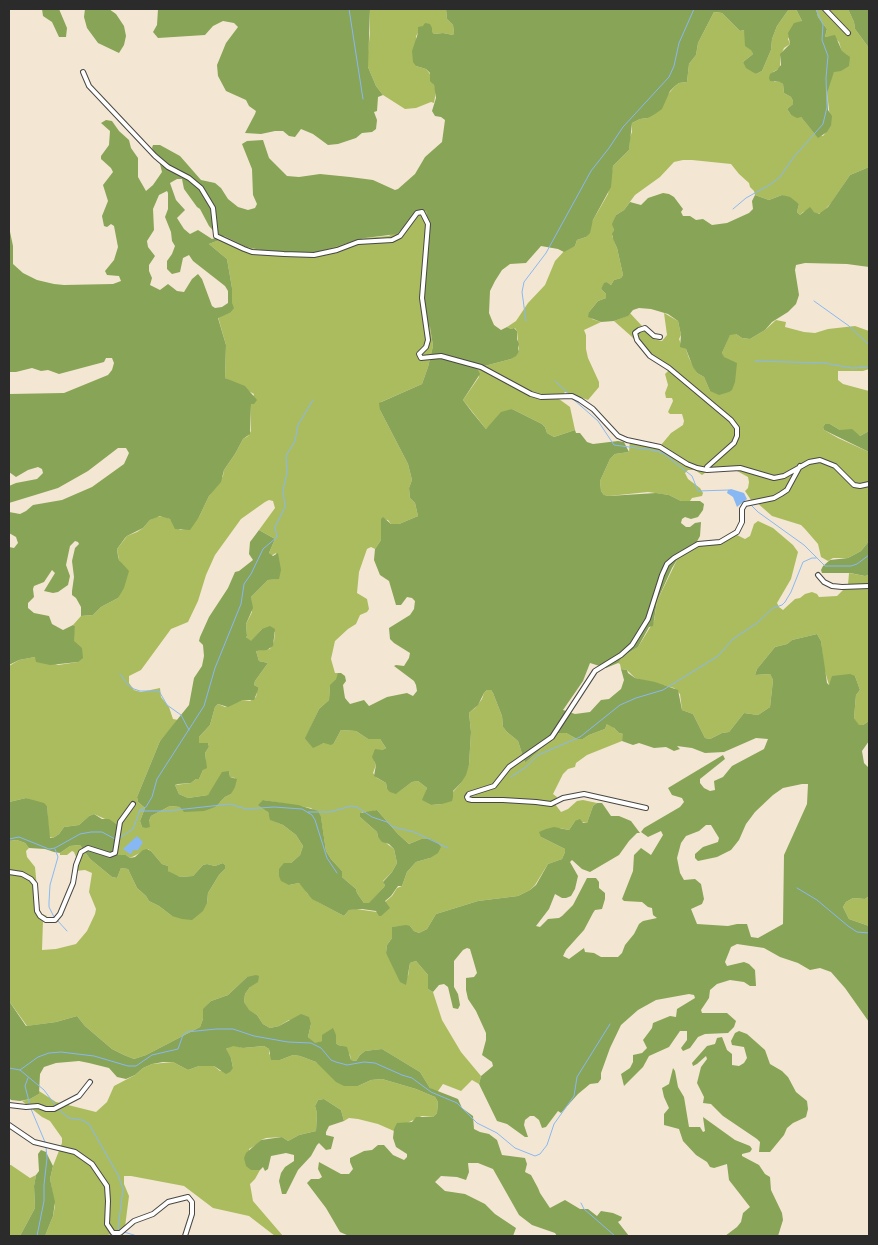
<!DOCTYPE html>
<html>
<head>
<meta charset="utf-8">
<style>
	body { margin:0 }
	#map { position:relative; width:878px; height:1245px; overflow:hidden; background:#f3e7d3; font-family:"IM FELL French Canon",serif }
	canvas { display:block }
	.frame { position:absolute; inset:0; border:10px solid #2b2b2b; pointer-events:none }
</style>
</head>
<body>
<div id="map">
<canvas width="878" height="1245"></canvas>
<div class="frame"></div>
</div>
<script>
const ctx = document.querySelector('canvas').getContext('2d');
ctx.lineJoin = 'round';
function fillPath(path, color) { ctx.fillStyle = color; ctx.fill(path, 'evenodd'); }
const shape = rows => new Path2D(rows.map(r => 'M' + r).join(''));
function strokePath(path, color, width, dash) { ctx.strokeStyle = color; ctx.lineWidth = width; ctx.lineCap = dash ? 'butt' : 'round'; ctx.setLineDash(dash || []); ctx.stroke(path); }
fillPath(shape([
	[370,9,446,9,447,19,453,25,454,33,453,35,443,33,434,34,423,26,416,36,416,66,426,69,430,74,436,91,434,103,431,102,416,108,405,109,383,95,376,86,368,67,367,61,370,33],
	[789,9,796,9,802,21,788,39,790,44,784,48,780,57,780,68,773,72,774,82,781,82,783,84,784,93,791,97,793,101,793,104,787,109,791,115,801,117,815,134,823,136,831,126,827,93,828,87,834,71,841,71,847,55,842,52,839,42,833,36,825,37,827,29,818,17,816,9,848,9,854,22,855,29,869,48,869,167,850,175,831,203,822,213,817,214,811,210,803,212,800,215,797,212,799,204,782,195,769,200,755,195,754,191,750,187,749,183,739,174,731,164,692,160,683,160,674,162,660,177,635,195,624,210,616,215,613,224,614,230,612,236,617,248,623,275,621,278,614,280,611,285,607,282,601,289,606,294,606,298,598,301,589,312,592,319,601,322,584,330,586,335,586,349,588,358,599,382,599,387,588,400,565,392,559,399,570,407,575,430,554,437,547,433,545,427,542,424,512,409,486,429,463,400,479,377,477,368,511,359,519,352,517,331,515,328,511,329,507,327,516,321,528,303,545,285,555,261,566,249,575,246,577,240,586,237,593,220,608,194,613,166,629,150,630,137,632,132,632,123,640,119,648,118,675,86,679,83,687,82,689,64,696,55,698,43,714,12,722,13,740,31,744,30,753,54,743,62,756,74,762,71,771,50,772,39,777,26],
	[426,211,428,227,430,327,433,346,428,367,422,384,381,402,380,410,408,464,412,480,409,488,410,498,415,503,418,516,399,524,391,524,388,520,381,519,381,540,375,549,371,547,367,549,359,572,357,593,367,599,369,609,367,612,360,615,356,624,348,629,335,641,331,659,335,673,338,673,338,677,330,686,329,700,319,709,305,739,313,747,324,743,334,743,341,730,356,731,368,739,380,739,386,748,382,750,374,761,376,765,373,773,377,778,386,783,387,789,397,793,412,782,418,781,427,788,423,800,431,805,442,804,461,783,469,765,471,732,469,713,475,708,482,699,484,693,487,690,491,690,493,693,502,716,503,727,507,732,518,741,525,763,559,733,566,733,577,739,583,739,589,735,605,729,607,724,610,724,619,733,623,734,623,738,622,741,587,755,576,763,575,767,568,769,563,774,553,794,557,797,555,804,561,812,568,809,577,801,583,800,597,803,593,806,587,823,575,821,569,830,560,828,541,837,565,849,565,852,562,859,548,864,535,885,530,890,518,896,478,901,436,914,427,929,419,933,414,931,410,926,392,927,392,938,387,945,386,953,408,976,410,963,416,961,428,975,428,989,433,992,442,1020,461,1052,481,1076,479,1084,472,1080,461,1091,443,1084,438,1091,434,1091,430,1088,420,1072,382,1049,365,1051,360,1055,356,1061,351,1060,350,1055,342,1046,338,1045,336,1043,336,1035,322,1035,322,1041,315,1044,308,1037,311,1024,289,1020,279,1026,270,1028,263,1024,257,1015,248,1010,244,1002,245,994,250,987,247,977,228,995,211,1001,203,1010,203,1019,200,1027,146,1055,134,1059,124,1055,112,1049,85,1026,77,1016,56,1022,27,1026,9,1001,9,841,17,840,25,843,29,848,26,851,27,857,35,867,39,909,42,914,47,916,43,921,42,950,56,949,76,944,87,931,95,914,96,909,89,892,92,873,85,870,75,871,73,868,76,857,74,852,72,851,67,855,60,855,60,853,70,846,80,845,90,859,112,877,117,878,121,868,128,869,137,888,146,896,149,901,159,906,172,916,207,903,208,893,219,875,225,869,225,865,223,863,215,866,207,864,203,865,193,876,180,877,173,875,168,871,168,866,162,864,151,851,148,849,130,858,126,855,114,855,114,844,117,839,116,824,94,814,89,816,79,825,64,827,59,834,53,838,49,837,47,806,26,798,9,802,9,666,19,660,35,657,58,665,78,662,73,637,75,626,73,625,81,616,93,615,101,607,118,598,124,567,119,560,117,549,127,536,137,532,143,528,150,520,156,517,163,516,170,519,180,530,186,529,199,517,209,496,223,476,224,470,235,454,243,439,248,436,251,431,251,404,254,394,225,378,226,345,218,317,230,313,232,303,232,288,227,259,209,244,222,239,220,237,224,236,246,247,261,250,280,251,346,244,365,238,389,236,417,214],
	[269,500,273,501,275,508,259,530,275,539,269,553,271,556,276,553,277,579,268,580,251,597,252,612,246,624,247,636,246,637,251,642,262,629,275,632,274,641,270,649,256,651,259,661,268,663,255,681,254,685,258,687,256,697,250,701,243,700,225,707,218,704,215,707,210,725,199,737,198,743,208,743,209,747,205,753,206,762,203,770,199,779,196,779,191,783,175,785,179,794,188,798,208,795,229,771,230,777,235,778,231,794,225,797,220,802,180,807,170,806,151,816,149,821,142,827,140,821,145,808,138,802,137,797,160,741,178,720,173,719,169,707,161,697,160,688,141,692,134,690,129,683,129,676,141,670,171,629,188,622,198,601,206,575,215,555,241,519,265,502],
	[263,800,311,808,321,818,326,851,331,859,342,871,342,877,356,889,357,893,364,903,369,904,384,887,385,885,383,881,392,872,397,863,394,849,378,837,377,832,360,817,362,812,367,813,377,810,398,834,409,844,421,839,430,858,416,862,407,872,402,886,397,888,392,896,385,902,387,906,377,912,356,909,349,910,344,916,318,902,307,893,305,888,299,883,289,885,289,864,291,863,300,855,303,846,296,835,283,825,271,820],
	[630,313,654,339,662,341,667,335,664,313,678,321,681,335,679,339,682,347,686,349,689,358,697,373,704,377,710,391,730,361,723,357,722,353,730,334,736,334,742,338,750,339,765,330,776,320,786,322,785,327,804,332,815,333,828,329,855,326,869,331,869,369,863,371,838,371,838,380,843,384,869,391,869,431,860,436,840,430,830,424,825,424,823,427,824,430,838,438,869,452,869,541,861,551,848,558,833,558,828,561,821,557,818,544,805,529,801,525,772,516,755,501,751,500,745,491,748,488,749,482,748,477,737,471,717,471,705,473,702,475,695,470,688,470,685,473,688,479,700,488,703,493,702,496,692,498,690,501,681,501,669,495,648,492,609,496,604,495,601,491,600,481,610,459,615,454,629,452,630,439,661,445,671,433,683,425,684,421,682,414,670,414,668,412,673,401,672,398,666,398,665,393,668,385,665,374,670,369,651,357,631,336,614,321,627,316],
	[758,521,773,528,793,545,798,552,791,579,777,603,779,607,783,610,795,599,800,598,805,594,812,592,817,594,819,597,837,596,848,585,849,573,865,576,869,575,869,721,863,725,858,725,854,718,856,695,860,690,855,676,831,682,829,685,824,668,821,641,817,634,792,640,787,644,775,647,757,669,755,675,770,674,773,680,770,707,758,715,744,713,729,732,722,733,710,739,705,738,693,714,682,710,680,694,674,688,635,678,627,670,621,669,620,664,618,663,619,659,638,647,654,621,657,601,677,560,695,545,720,544,730,539,735,534,745,539,750,536,754,524],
	[869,896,869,926,849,919,843,907,846,902,853,898,865,899],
	[233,1045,243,1048,264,1046,269,1049,269,1054,280,1060,293,1055,300,1056,316,1062,358,1086,371,1080,382,1079,416,1089,435,1097,438,1102,437,1113,433,1117,422,1116,394,1129,394,1131,378,1124,358,1119,349,1118,344,1121,341,1110,324,1099,318,1100,315,1106,317,1113,316,1131,299,1135,288,1141,282,1137,266,1138,261,1140,256,1145,249,1149,251,1170,260,1170,255,1179,250,1184,253,1201,283,1236,275,1236,249,1216,213,1208,184,1186,131,1176,124,1176,124,1184,129,1196,125,1227,119,1233,114,1233,105,1236,45,1236,53,1216,55,1206,50,1179,53,1166,62,1143,62,1138,50,1121,42,1117,22,1101,30,1099,39,1094,39,1091,56,1102,96,1112,107,1102,114,1086,135,1075,143,1068,152,1064,173,1062,188,1070,199,1066,214,1066,220,1071,233,1068,231,1058,225,1050],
	[9,1165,11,1165,30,1178,36,1175,34,1186,35,1208,20,1236,9,1236]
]), '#abbc5f');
fillPath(shape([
	[42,9,59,9,67,28,66,37,59,37,52,22,43,16],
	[85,9,109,9,116,14,124,26,126,36,124,45,119,53,98,43,87,28,84,17],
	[158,9,370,9,368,67,376,86,383,95,378,97,377,111,374,112,377,120,376,129,372,132,362,133,356,138,338,144,328,145,313,134,301,129,295,137,289,136,283,131,275,131,261,134,245,133,255,114,256,111,249,106,246,100,226,91,218,76,217,65,226,43,238,27,234,23,223,21,213,26,205,35,158,38,153,32,157,25],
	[446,9,789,9,777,26,772,39,771,50,762,71,756,74,746,68,743,62,753,54,751,50,745,46,744,30,740,31,722,13,714,12,698,43,696,55,689,64,687,82,679,83,675,86,670,91,662,109,655,114,648,118,640,119,632,123,629,150,613,166,611,187,593,220,590,233,586,237,577,240,575,246,564,252,558,249,541,246,526,263,510,264,502,270,495,281,490,291,489,313,491,318,494,325,501,330,507,327,511,329,514,328,517,331,517,339,519,344,518,348,519,352,516,356,511,359,477,368,480,374,463,400,472,412,486,429,501,412,512,409,542,424,545,427,547,433,554,437,575,430,576,433,580,433,587,442,593,444,618,441,624,442,629,452,615,454,610,459,600,481,601,491,604,495,609,496,656,493,669,495,681,501,700,501,704,504,703,510,698,517,691,519,685,517,682,519,681,523,686,527,690,527,695,523,701,522,700,536,695,545,677,560,672,568,657,601,653,626,649,627,638,647,622,657,618,663,606,668,590,663,583,681,563,710,575,714,590,712,601,700,609,699,621,689,624,680,621,669,627,670,628,673,635,678,655,682,678,690,682,710,693,714,705,738,710,739,722,733,729,732,744,713,758,715,770,707,773,680,770,674,755,675,757,669,775,647,787,644,792,640,817,634,821,641,827,683,829,685,832,676,850,674,855,676,860,690,856,695,854,718,859,725,863,725,869,721,869,741,862,751,864,763,869,768,869,896,865,899,853,898,846,902,843,907,849,919,869,926,869,1022,845,988,831,972,820,968,810,970,798,963,780,957,764,948,737,944,731,947,725,962,727,966,744,962,749,964,755,970,756,986,750,986,744,982,730,980,717,984,710,990,709,998,701,1010,702,1013,727,1013,736,1021,734,1027,728,1033,705,1034,698,1037,690,1048,683,1051,681,1048,687,1040,687,1031,680,1031,669,1047,649,1056,643,1067,624,1086,621,1074,630,1068,633,1062,633,1055,642,1053,647,1048,643,1040,652,1028,653,1023,670,1016,676,1017,677,1009,695,998,694,995,689,994,656,1000,638,1010,621,1025,610,1048,601,1073,601,1079,598,1083,590,1084,578,1094,561,1113,558,1111,546,1127,542,1128,539,1120,534,1116,530,1116,525,1120,524,1125,528,1137,525,1137,507,1124,497,1121,479,1084,481,1076,493,1066,492,1062,482,1055,486,1040,486,1033,476,1011,468,999,466,990,466,978,474,977,477,973,470,949,467,948,463,950,454,961,454,987,458,994,460,1005,458,1009,453,1008,448,987,444,984,439,985,433,992,428,989,428,975,416,961,410,963,406,985,400,982,386,953,387,945,392,938,392,927,406,925,410,926,414,931,419,933,427,929,436,914,478,901,518,896,530,890,536,885,548,864,562,859,565,852,565,849,541,837,539,832,546,829,554,827,569,830,575,821,580,819,583,823,587,823,593,806,597,803,602,803,611,816,619,816,631,821,640,833,637,833,629,841,619,855,590,872,582,869,572,860,570,862,578,876,575,889,571,896,566,898,562,898,555,894,549,909,536,926,540,927,548,919,559,918,562,916,573,905,587,878,596,878,599,882,599,888,605,893,605,899,602,909,595,910,593,913,584,930,566,950,563,956,569,959,584,948,585,952,594,953,601,957,618,957,622,953,625,945,634,934,639,924,643,921,657,918,653,915,652,908,648,907,642,902,624,901,622,899,633,871,634,855,641,848,651,855,663,835,661,831,648,837,641,832,644,828,680,807,684,802,682,798,672,795,668,788,723,755,725,759,700,779,700,783,704,788,710,791,715,790,714,781,723,777,732,766,764,749,768,739,756,738,724,752,705,753,692,748,677,746,680,749,674,751,666,747,654,748,639,743,633,745,622,741,623,734,619,733,614,728,607,724,605,729,589,735,583,739,577,739,566,733,559,733,525,763,518,741,507,732,503,727,502,716,493,693,491,690,487,690,484,693,478,705,469,713,471,732,469,765,466,775,461,783,453,791,453,797,452,801,442,804,431,805,422,800,427,788,418,781,412,782,396,794,390,792,387,789,386,783,374,776,376,765,372,757,375,749,382,750,386,748,380,739,368,739,356,731,341,730,334,743,331,745,324,743,313,748,305,739,305,738,319,709,329,700,330,685,336,679,338,673,341,673,345,676,346,681,343,685,344,692,345,698,350,704,364,700,369,706,387,697,407,693,413,696,417,691,416,685,414,681,394,666,396,665,404,666,409,658,410,653,394,643,390,639,389,628,410,615,414,609,415,601,412,598,407,597,401,605,396,605,389,581,380,575,374,560,375,549,381,540,381,519,383,517,391,524,399,524,418,516,415,503,410,498,409,488,412,480,408,464,380,410,379,403,422,384,428,367,433,346,430,327,427,323,422,299,428,227,426,211,417,214,397,234,365,238,311,254,261,250,246,247,224,236,220,237,222,239,209,244,227,259,232,288,232,303,234,308,230,313,218,318,226,345,225,378,245,386,257,400,254,404,251,404,250,434,243,439,235,454,224,470,221,482,209,496,199,517,190,530,175,529,170,519,160,516,150,520,143,528,127,536,125,538,117,549,118,556,119,560,129,571,124,588,118,598,101,607,93,615,81,616,81,607,76,598,72,595,72,591,74,577,72,561,75,548,79,544,78,542,75,541,70,546,66,565,70,576,68,585,58,592,53,593,44,591,55,573,52,570,44,582,34,586,33,589,34,597,28,603,28,608,34,613,49,616,52,624,63,630,73,625,75,626,74,641,82,648,83,658,78,662,50,665,36,662,35,657,19,660,9,665,9,547,14,548,18,543,16,537,9,533,9,512,20,514,26,511,33,505,62,500,92,487,124,464,129,453,126,448,118,448,88,471,58,488,9,503,9,486,16,483,37,479,43,473,42,469,38,467,28,470,16,477,9,472,9,394,64,393,108,375,112,370,114,363,112,358,106,358,104,362,59,374,48,370,41,371,32,368,16,372,9,372,9,227,13,246,13,264,23,273,37,280,54,284,64,285,113,284,121,281,119,276,107,275,105,271,114,260,118,247,114,226,111,224,107,227,104,226,102,216,108,201,103,185,113,172,111,168,101,159,101,156,109,145,110,131,101,123,106,120,112,121,119,131,129,140,131,148,138,158,138,177,146,191,153,185,162,172,159,160,152,148,153,145,160,145,180,156,201,180,215,183,221,188,228,199,238,207,248,210,255,208,257,204,253,195,252,169,242,144,247,141,263,140,269,158,287,176,299,177,320,174,350,177,373,180,395,190,398,189,415,174,425,157,442,142,445,120,441,117,435,116,432,111,436,98,434,85,430,81,430,73,426,69,416,66,413,62,412,51,418,33,418,27,423,26,425,23,430,24,432,28,432,32,434,34,443,33,453,35,454,33,453,25,447,19],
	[177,179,182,179,184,189,197,207,200,209,209,226,219,237,212,239,198,230,190,234,184,229,177,218,185,210,176,200,170,183],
	[167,191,168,193,168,209,165,217,171,232,172,241,175,246,172,254,167,261,167,269,172,274,180,272,183,258,189,255,193,261,225,286,228,291,228,303,222,307,215,308,212,306,202,279,198,274,192,279,184,292,177,291,168,284,160,290,150,285,152,278,149,271,149,265,155,256,148,247,147,241,154,230,153,209,159,195],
	[802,784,808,784,807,804,784,855,783,924,758,938,751,937,747,924,737,924,728,926,697,924,691,909,702,904,704,899,701,884,695,879,684,880,680,873,677,858,681,843,686,836,699,831,706,825,711,825,719,838,718,842,703,847,695,854,695,858,698,861,717,857,731,850,739,840,746,824,755,812,773,795,783,788],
	[796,9,816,9,818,17,827,29,825,37,835,35,842,51,850,57,849,66,841,71,834,72,827,93,828,110,832,116,831,126,827,132,818,138,801,117,797,118,791,115,787,109,793,104,793,101,791,97,784,93,783,84,780,82,770,81,769,78,770,74,777,70,781,65,780,54,790,44,788,33,794,23,802,21],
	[848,9,869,9,869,48,855,29,854,22],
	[869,167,869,267,847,264,805,263,796,265,795,270,799,295,796,304,788,312,772,322,765,330,750,339,742,338,736,334,730,335,722,353,724,357,737,363,735,382,732,390,729,392,719,395,710,391,704,377,697,373,693,367,686,349,680,347,681,335,678,321,668,314,651,309,639,308,633,310,628,316,614,321,601,322,588,317,589,312,598,301,606,298,606,294,601,289,604,283,607,282,611,285,614,280,621,278,623,275,617,248,613,239,612,234,614,230,612,224,616,215,624,210,630,202,641,205,648,198,663,193,669,194,674,197,683,209,681,212,683,216,690,216,696,220,703,219,712,225,727,223,749,213,753,209,752,201,755,195,769,200,782,195,790,197,799,204,797,212,800,215,810,207,814,212,819,214,828,207,850,175],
	[825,424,830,424,840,430,852,429,860,436,869,431,869,452,824,430,823,427],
	[259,530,275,539,269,553,273,556,278,553,281,570,279,579,268,580,251,597,253,608,246,624,247,636,246,637,251,641,262,629,270,626,275,629,273,646,267,650,256,651,259,661,268,663,255,681,254,685,258,687,258,690,254,700,243,700,228,707,218,704,215,707,210,725,199,737,199,743,208,743,209,747,205,753,207,768,203,770,199,779,196,779,191,783,178,784,175,785,179,794,188,798,208,795,222,772,229,771,230,777,237,779,235,787,231,794,225,797,215,807,204,811,184,812,180,807,170,806,151,816,149,821,150,827,146,828,142,827,140,821,145,808,138,802,137,797,160,741,189,705,194,678,202,666,204,656,203,645,199,641,200,637,209,617,228,588,235,572,239,571,253,560,249,554,250,542],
	[869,541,869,575,865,576,850,573,822,573,821,570,823,566,830,560,848,558,861,551],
	[26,798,44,803,47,806,50,838,53,838,59,834,64,827,79,825,89,816,94,814,102,819,109,819,119,826,117,839,113,848,114,855,126,855,130,858,135,857,143,850,147,849,151,851,162,864,168,866,168,871,180,877,193,876,203,865,207,864,215,866,223,863,225,865,225,869,219,875,208,893,207,903,203,911,192,920,182,919,172,916,159,906,149,901,146,896,137,888,128,869,121,868,117,878,112,877,90,859,80,845,70,846,60,853,54,852,45,849,29,848,25,843,17,840,9,841,9,802],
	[263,800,298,805,318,811,321,817,326,851,331,859,342,871,342,877,356,889,357,893,364,903,369,903,384,887,385,885,383,882,392,872,397,863,394,849,389,844,382,842,378,837,377,832,360,817,360,813,377,810,398,834,409,844,421,839,430,839,438,843,441,847,438,853,430,858,416,862,407,872,402,886,398,886,391,896,385,901,390,908,381,916,379,916,376,911,362,909,349,910,344,916,312,899,299,883,289,885,281,881,279,876,279,869,284,863,291,863,300,855,303,846,296,835,283,825,270,820,268,812,258,805],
	[256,975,259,976,258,982,250,987,245,994,244,1002,249,1010,257,1015,263,1024,270,1028,279,1026,301,1014,309,1017,311,1024,308,1037,315,1043,322,1041,322,1035,333,1028,336,1035,336,1043,338,1045,347,1047,351,1060,356,1061,360,1055,365,1051,373,1050,382,1049,392,1055,420,1072,430,1088,458,1099,462,1108,473,1116,474,1129,480,1132,489,1134,497,1140,502,1155,525,1158,527,1164,525,1172,531,1175,538,1188,540,1193,550,1208,565,1200,580,1209,588,1209,597,1216,601,1211,613,1213,622,1217,621,1220,618,1222,629,1236,557,1236,555,1233,532,1225,519,1215,493,1169,478,1163,468,1163,469,1172,466,1180,457,1177,441,1176,435,1182,445,1191,465,1194,485,1204,495,1214,516,1228,513,1236,349,1236,340,1232,326,1208,307,1183,311,1179,319,1179,322,1177,318,1169,319,1162,341,1174,349,1174,353,1169,350,1162,350,1158,364,1151,372,1150,378,1145,384,1145,393,1155,404,1160,407,1157,407,1154,396,1147,393,1138,394,1129,397,1123,412,1122,416,1117,433,1117,437,1113,438,1102,435,1097,416,1089,382,1079,371,1080,358,1086,344,1086,336,1082,316,1062,300,1056,293,1055,280,1060,271,1060,269,1049,264,1046,243,1048,233,1046,226,1049,231,1058,233,1068,230,1072,226,1074,214,1066,199,1066,188,1070,173,1062,163,1062,152,1064,143,1068,135,1075,126,1079,117,1077,109,1068,89,1063,79,1061,56,1063,44,1067,40,1074,39,1094,30,1099,20,1101,11,1100,9,1098,9,1001,26,1026,56,1022,77,1016,85,1026,112,1049,124,1055,134,1059,146,1055,200,1027,203,1019,203,1009,211,1001,228,995,247,977],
	[739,1031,747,1034,765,1050,770,1064,782,1071,788,1077,796,1092,807,1101,808,1109,806,1117,793,1123,787,1128,784,1135,770,1152,759,1152,760,1142,757,1139,723,1116,711,1104,703,1103,704,1097,697,1083,701,1067,707,1059,706,1056,697,1064,693,1066,692,1063,707,1046,715,1044,717,1038,722,1037,727,1050,732,1054,732,1065,739,1066,744,1063,747,1058,744,1047,732,1045,731,1041,735,1033],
	[673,1068,675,1071,678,1087,684,1097,689,1127,700,1127,703,1132,705,1131,703,1117,735,1140,750,1146,752,1149,750,1152,742,1154,742,1156,759,1165,765,1174,770,1177,771,1190,782,1213,783,1220,778,1236,725,1236,737,1227,741,1222,743,1213,750,1207,729,1180,727,1164,714,1168,710,1167,707,1162,696,1155,683,1141,679,1129,664,1125,664,1114,669,1108,664,1097,662,1088,669,1084],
	[324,1099,341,1110,344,1121,329,1126,326,1132,326,1135,334,1137,331,1149,326,1150,319,1143,317,1145,311,1156,298,1170,286,1194,282,1194,279,1181,281,1173,285,1167,294,1161,294,1155,286,1153,271,1156,268,1169,265,1171,263,1167,260,1170,251,1170,246,1166,244,1158,246,1153,261,1140,282,1137,288,1141,299,1135,316,1131,317,1113,315,1106,318,1100],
	[41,1150,46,1152,53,1166,50,1179,55,1202,53,1216,45,1236,20,1236,35,1208,34,1186,36,1175,39,1171,38,1154]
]), '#88a456');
fillPath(shape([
	[731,489,744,493,747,499,737,507,733,497,727,493,728,490],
	[137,836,143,842,138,850,133,850,132,853,130,854,123,849]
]), '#88b8f4');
strokePath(shape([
	[349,9,363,99],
	[733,209,746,198,771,184,780,177,793,158,823,124,827,107,826,78,828,56,822,40,823,25,816,9],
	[814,301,849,326,869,345],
	[526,321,522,292,524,282,546,253,591,171,609,148,623,127,669,77,674,66,679,43,694,9],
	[755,361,824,363,852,368,869,367],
	[555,381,569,394],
	[573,399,598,421,614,445,652,450,663,453,692,476,698,491,729,490],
	[751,505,758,512,804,545,825,566,851,566,857,564,869,555],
	[120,674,128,685,134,689,140,691,159,691,167,705,181,715,189,730],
	[511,777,526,767,538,755,580,737,620,705,636,698,663,690,718,656,733,639,757,623,773,608,782,605,785,602,791,592,803,562,812,558,816,558],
	[140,811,167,811,230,804,246,809,274,807,302,809,312,815,315,820,327,858,337,873],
	[308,812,330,812,351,806,357,807,372,817,387,822,393,827,414,832,448,848],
	[9,839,19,837,49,849,55,848,80,834,91,832,102,832,115,839],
	[118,839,133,829,140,810,146,807,152,797,157,779,204,706,215,668,241,604,244,584,251,574,263,549,277,537,275,527,285,507,283,490,287,473,286,456,295,441,298,425,313,400],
	[797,888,817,900,848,926,857,932,869,933],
	[54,917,49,907,49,902,50,885,58,857,55,849],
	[57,920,67,931],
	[9,1068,20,1070,44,1090,56,1106],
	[20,1070,38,1057,49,1053,61,1052,94,1056,128,1066,136,1066,152,1055,178,1049,183,1035,187,1032,216,1029,233,1029,254,1036,288,1042,311,1043,321,1048,331,1060,336,1062,347,1065,364,1062,375,1063,402,1075,412,1078,431,1092,457,1103,477,1123,497,1133,515,1148,535,1156,540,1154,547,1145,554,1124,574,1096,577,1077,610,1024],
	[28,1078,25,1086,30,1105],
	[31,1109,45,1142],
	[58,1109,69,1118,82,1120,89,1124,118,1175,123,1189,118,1228,119,1231],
	[581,1203,584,1209,615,1236],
	[124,1232,137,1236],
	[37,1236,44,1201,44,1185,47,1158,46,1147]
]), '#88b8f4', 1);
const street = shape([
	[825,9,848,33],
	[83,72,89,86,155,156,168,167,189,178,201,188,213,208,216,236,244,249,252,252,284,254,314,255,337,250,358,242,392,240,400,236,417,213,422,212,428,224,422,298,428,340,426,347,419,354,421,358,441,356,481,367,531,394,541,397,572,396,580,400,593,409,618,436,627,440,660,447,687,464,697,468,707,470,740,468,774,478,784,476,809,462,820,460,835,466,854,485,860,486,869,484],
	[660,337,654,336,645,328,639,330,635,333,637,340,650,356,669,368,731,420,737,428,737,436,734,443,707,467,707,470],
	[818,575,824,582,832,586,842,587,869,586],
	[646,808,584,794,563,798,551,804,536,802,503,800,472,800,468,799,467,797,469,794,494,786,509,767,552,737,595,671,621,655,632,645,648,619,662,575,667,564,674,558,698,544,720,542,737,532,742,522,742,509,745,504,774,498,781,494,787,490,800,466],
	[9,872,22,874,31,879,35,884,37,911,40,916,46,920,55,920,60,914,73,883,76,865,81,852,88,848,110,855,115,853,120,822,133,804],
	[9,1105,26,1107,38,1106,46,1109,54,1109,79,1096,90,1082],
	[9,1125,34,1142,75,1152,92,1164,107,1186,108,1201,107,1224,113,1233,120,1233,134,1221,153,1214,168,1202,188,1197,192,1202,192,1214,185,1236]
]);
strokePath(street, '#494744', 6);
strokePath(street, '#fff', 4);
</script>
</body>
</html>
